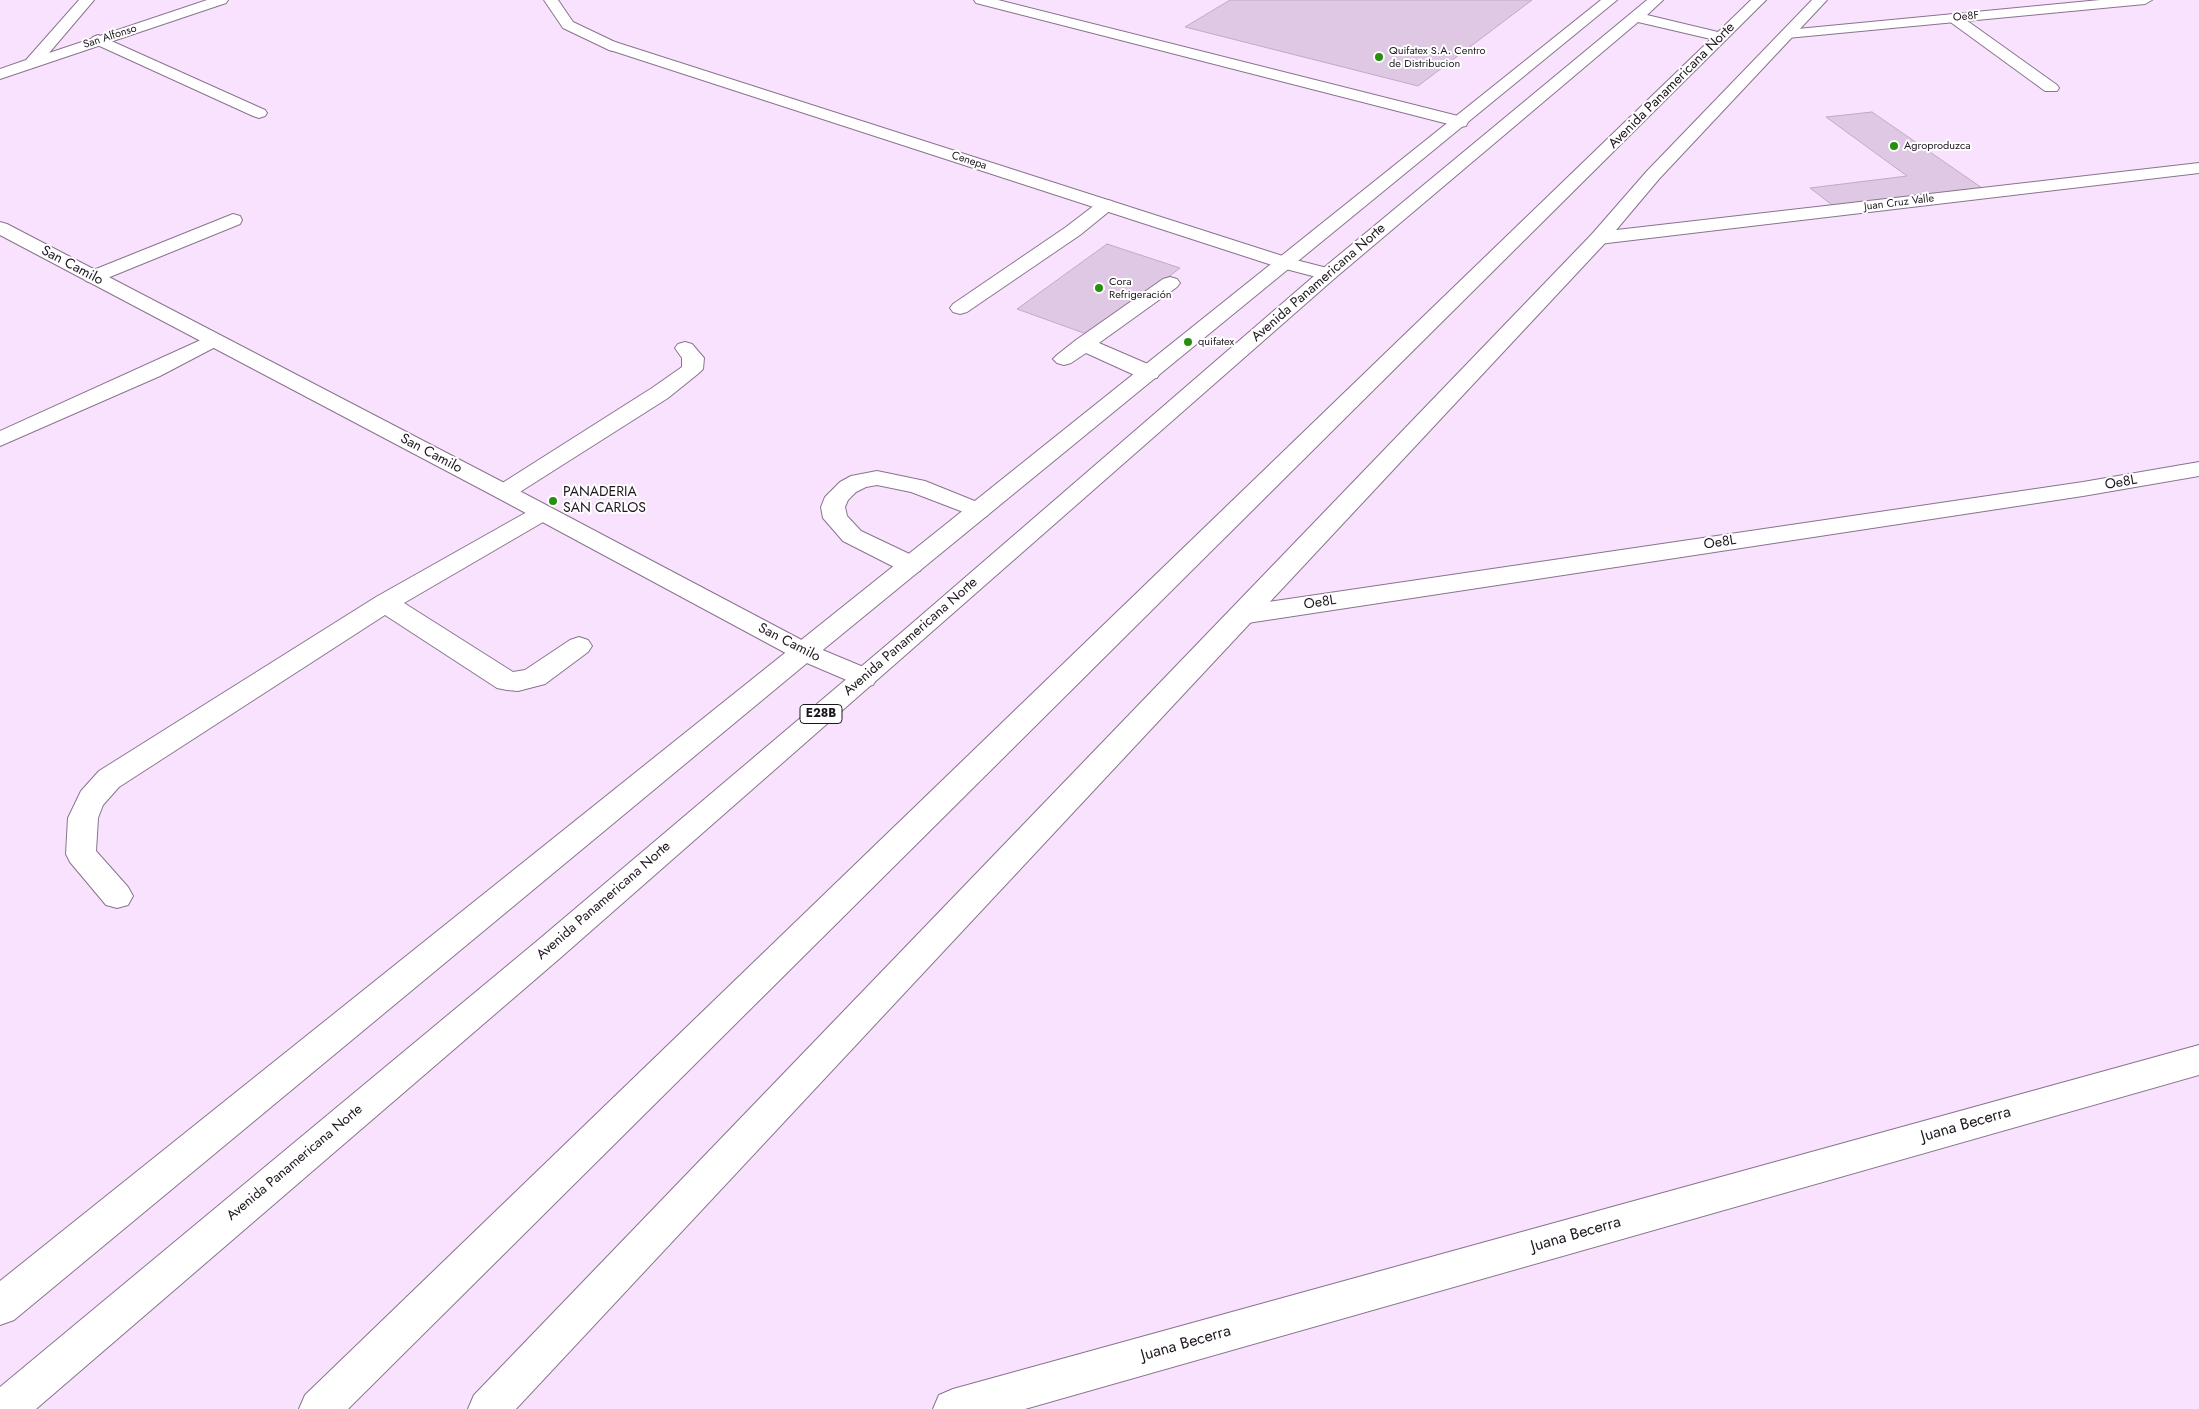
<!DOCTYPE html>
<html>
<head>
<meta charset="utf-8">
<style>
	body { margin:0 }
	canvas { display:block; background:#f9e2fe }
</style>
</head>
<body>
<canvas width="2199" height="1409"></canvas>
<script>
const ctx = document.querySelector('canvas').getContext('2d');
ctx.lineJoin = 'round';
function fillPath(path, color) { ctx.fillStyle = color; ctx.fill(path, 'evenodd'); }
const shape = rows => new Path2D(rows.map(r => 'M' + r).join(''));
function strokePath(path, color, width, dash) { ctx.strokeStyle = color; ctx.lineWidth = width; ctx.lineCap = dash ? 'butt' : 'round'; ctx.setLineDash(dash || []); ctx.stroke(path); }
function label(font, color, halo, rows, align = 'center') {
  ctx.font = font + ' Jost,sans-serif'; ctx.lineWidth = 4; ctx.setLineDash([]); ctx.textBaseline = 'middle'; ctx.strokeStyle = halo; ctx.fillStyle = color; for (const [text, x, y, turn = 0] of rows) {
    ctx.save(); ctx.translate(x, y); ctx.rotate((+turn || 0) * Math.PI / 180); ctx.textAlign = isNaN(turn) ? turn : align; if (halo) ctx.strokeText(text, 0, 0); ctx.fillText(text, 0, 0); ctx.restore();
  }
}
const building = shape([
	[1230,0,1532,0,1418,86,1185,27,1230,0],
	[1872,112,1985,190,1836,208,1810,188,1907,176,1826,117,1872,112],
	[1107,244,1180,268,1092,336,1017,309,1107,244]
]);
fillPath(building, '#dfc8e3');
strokePath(building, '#c0aac5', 1);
const service = shape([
	[544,0,558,0,573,22,617,43,620,46,617,49,612,51,607,49,563,28,544,0],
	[974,0,998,0,1466,118,1468,122,1466,126,1460,127,976,3,974,0],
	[2100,0,2152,0,2145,4,1787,38,1782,37,1780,34,1782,31,1787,30,2100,0],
	[98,35,265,110,267,113,265,116,259,118,253,116,93,43,90,40,93,37,98,35],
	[1106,200,1112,201,1115,205,1112,209,1080,235,967,312,960,314,953,312,950,308,953,304,1066,227,1100,201,1106,200],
	[233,214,240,216,242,220,240,224,100,281,93,283,86,281,83,277,86,273,233,214],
	[1170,277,1177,279,1180,283,1177,287,1099,343,1157,368,1160,373,1157,378,1149,379,1141,378,1086,353,1071,363,1064,365,1057,363,1053,359,1057,355,1076,340,1163,279,1170,277],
	[214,334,221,336,224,340,221,344,160,376,0,446,0,431,214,334],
	[685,342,692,344,704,358,703,369,699,373,668,398,512,497,504,499,496,497,492,492,496,487,652,388,682,367,682,358,675,348,678,344,685,342],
	[877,471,925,481,987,506,991,511,987,516,979,518,911,492,877,485,866,487,856,492,848,500,845,507,847,516,861,531,920,559,923,565,920,571,911,573,902,571,843,541,823,518,821,507,825,497,840,482,851,476,877,471],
	[542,506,550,508,554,513,550,518,404,603,513,672,525,670,570,640,579,637,588,640,592,646,588,652,545,684,518,691,507,690,497,688,385,615,119,787,103,805,98,818,96,851,128,887,133,896,128,905,117,908,106,905,70,862,66,854,68,818,81,791,99,771,376,597,534,508,542,506]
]);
const minor = shape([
	[79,0,94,0,49,53,207,0,228,0,226,3,0,79,0,69,26,60,79,0],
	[1954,14,1959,15,2057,85,2059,88,2057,91,2045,91,1949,21,1947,18,1949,15,1954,14],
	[612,41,1292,259,1335,270,1338,274,1335,278,1328,280,1278,267,607,49,604,46,607,43,612,41],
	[2199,163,2199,173,1599,244,1592,242,1590,238,1592,234,1599,232,2199,163],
	[0,222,7,224,512,487,813,646,873,671,877,678,873,685,863,687,795,658,496,497,0,235,0,222],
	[2199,462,2199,476,2083,496,1241,624,1232,621,1228,615,1232,609,1241,606,2083,482,2199,462],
	[2199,1045,2199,1075,1025,1409,933,1409,939,1395,953,1389,2199,1045]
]);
const secondary = shape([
	[1601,0,1617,0,813,658,14,1320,0,1325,0,1281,1601,0],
	[1812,0,1827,0,1659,179,1606,242,516,1409,468,1409,474,1395,1592,234,1647,171,1812,0]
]);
const trunk = shape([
	[1647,0,1663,0,1647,15,1718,32,1751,0,1766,0,348,1409,299,1409,305,1395,1711,39,1638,22,1335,278,559,959,36,1409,0,1409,0,1387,537,941,902,632,1321,270,1647,0]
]);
strokePath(service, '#89748d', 2);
strokePath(minor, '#89748d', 2);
strokePath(secondary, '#89748d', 2);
strokePath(trunk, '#89748d', 2);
fillPath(service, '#fff');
fillPath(minor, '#fff');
fillPath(secondary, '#fff');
fillPath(trunk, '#fff');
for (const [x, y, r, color] of [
	[1379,57,5,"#278f10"],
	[1894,146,5,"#278f10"],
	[1099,288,5,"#278f10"],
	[1188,342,5,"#278f10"],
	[553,501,5,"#278f10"]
]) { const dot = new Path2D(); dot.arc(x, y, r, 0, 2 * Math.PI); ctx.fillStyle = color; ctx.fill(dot); strokePath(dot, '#fff', 2); }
label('11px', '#1e161f', '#fff', [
	["Oe8F",1966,17,-5],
	["San Alfonso",110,37,-18],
	["Cenepa",969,161,18],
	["Juan Cruz Valle",1899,203,-7]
]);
label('11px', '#1e161f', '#fff', [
	["Quifatex S.A. Centro",1389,51],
	["de Distribucion",1389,64],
	["Agroproduzca",1904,146],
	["Cora",1109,282],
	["Refrigeración",1109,295],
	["quifatex",1198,342]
], 'left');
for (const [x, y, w] of [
	[821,714,42]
]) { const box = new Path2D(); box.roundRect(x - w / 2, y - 9.5, w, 19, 4); ctx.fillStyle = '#fff'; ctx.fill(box); strokePath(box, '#1e161f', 1); }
label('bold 12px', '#1e161f', null, [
	["E28B",821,714]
]);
label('14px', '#1e161f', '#fff', [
	["Avenida Panamericana Norte",1672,86,-45],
	["San Camilo",72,266,28],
	["Avenida Panamericana Norte",1319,283,-41],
	["San Camilo",431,454,28],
	["Oe8L",2121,483,-10],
	["Oe8L",1720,543,-9],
	["Oe8L",1320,603,-9],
	["Avenida Panamericana Norte",911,637,-41],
	["San Camilo",789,643,27],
	["Avenida Panamericana Norte",604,901,-41],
	["Avenida Panamericana Norte",295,1163,-40]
]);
label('14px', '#1e161f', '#fff', [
	["PANADERIA",563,493],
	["SAN CARLOS",563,509]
], 'left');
label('16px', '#1e161f', '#fff', [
	["Juana Becerra",1966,1125,-16],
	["Juana Becerra",1576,1235,-16],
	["Juana Becerra",1186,1344,-16]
]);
</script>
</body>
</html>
